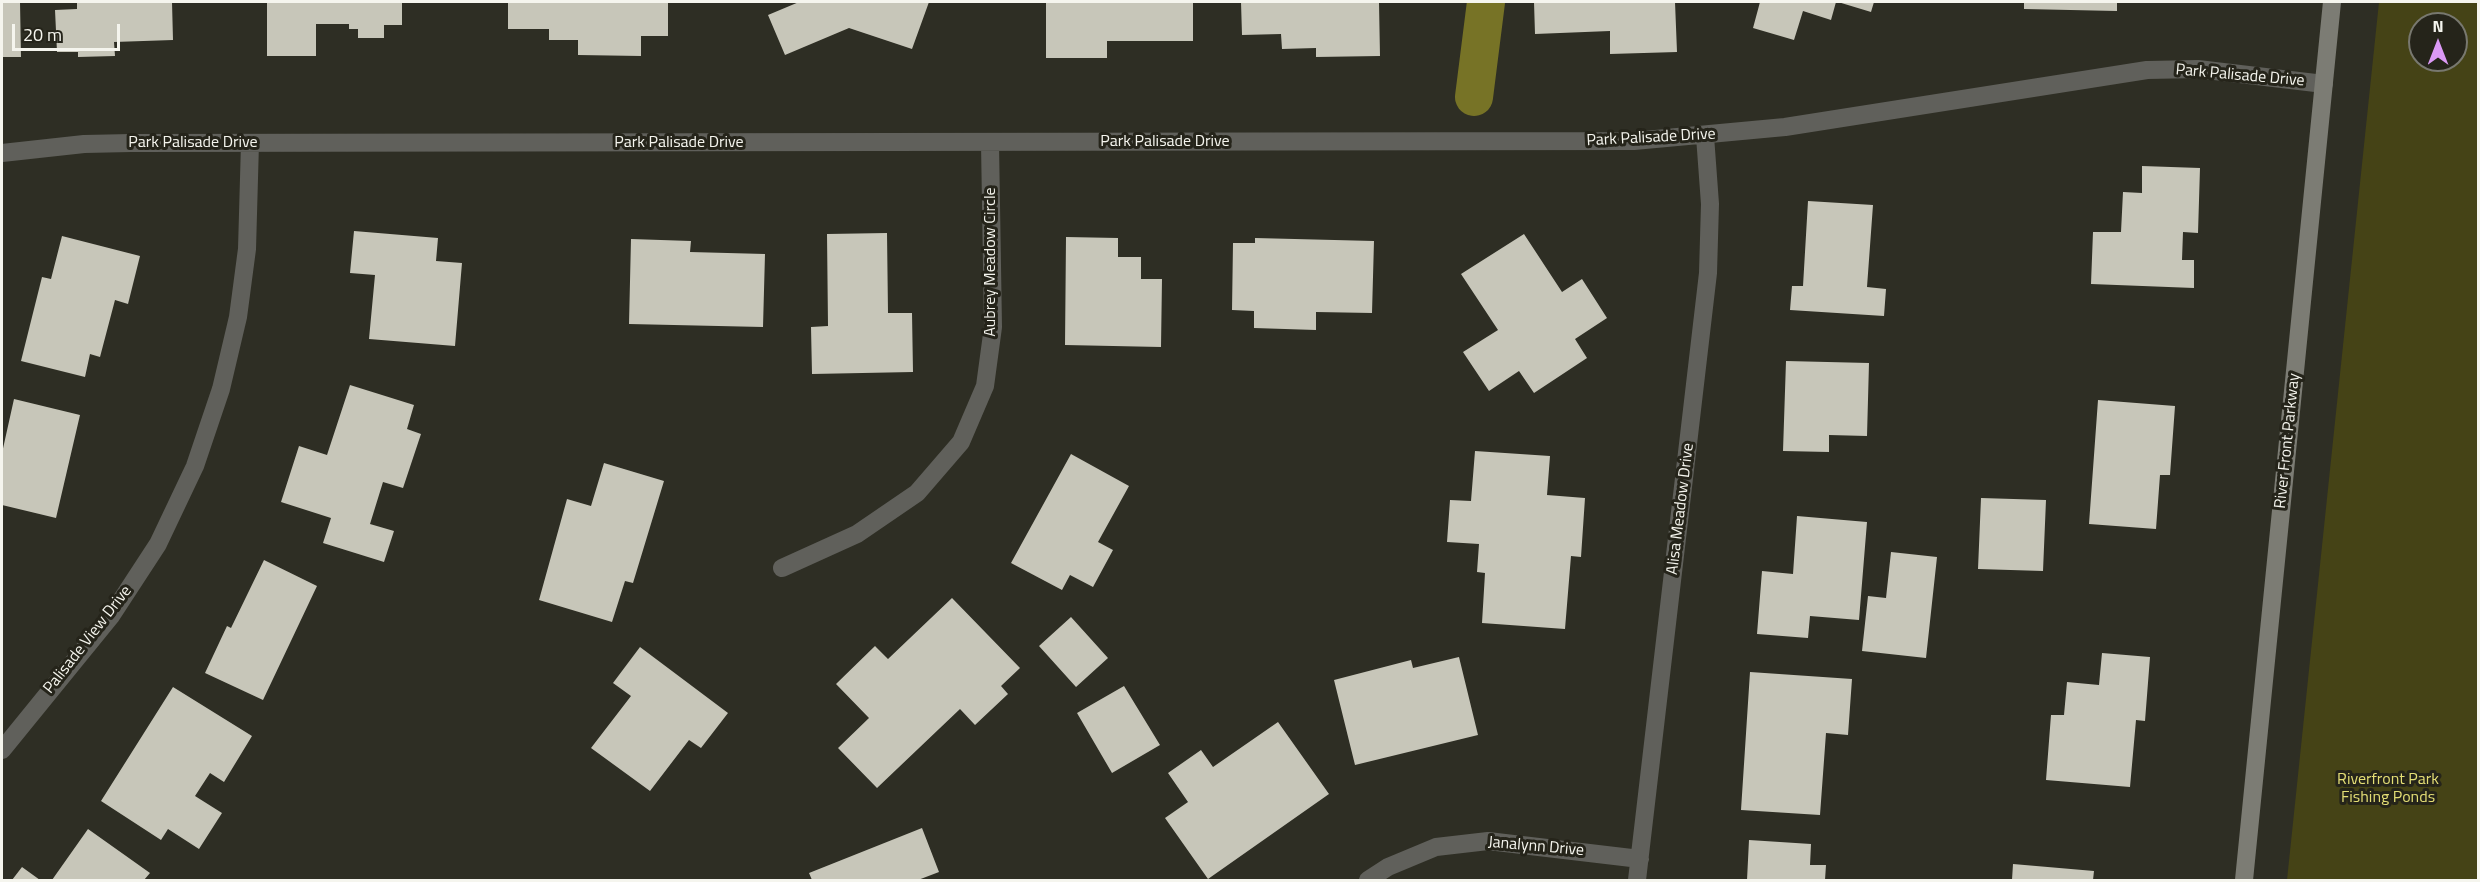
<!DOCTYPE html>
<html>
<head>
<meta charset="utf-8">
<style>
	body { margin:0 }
	#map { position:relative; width:2480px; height:882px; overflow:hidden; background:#2e2e24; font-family:"Titillium Web",sans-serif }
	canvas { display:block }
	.frame { position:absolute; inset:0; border:3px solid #f5f5ee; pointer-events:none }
	.north { position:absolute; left:2408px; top:12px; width:60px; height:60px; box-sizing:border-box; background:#25241a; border:2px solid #78786f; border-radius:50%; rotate:0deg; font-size:16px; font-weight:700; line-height:24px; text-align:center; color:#f5f5ee }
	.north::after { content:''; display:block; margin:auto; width:21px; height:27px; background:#db99f5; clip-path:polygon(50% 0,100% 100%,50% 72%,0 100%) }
	.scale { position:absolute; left:12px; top:24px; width:108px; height:27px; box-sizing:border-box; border:3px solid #f5f5ee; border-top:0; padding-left:8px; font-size:18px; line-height:21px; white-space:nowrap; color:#f5f5ee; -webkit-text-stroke:4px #25241a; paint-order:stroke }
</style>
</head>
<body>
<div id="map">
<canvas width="2480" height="882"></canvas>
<div class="frame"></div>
<div class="north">N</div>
<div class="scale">20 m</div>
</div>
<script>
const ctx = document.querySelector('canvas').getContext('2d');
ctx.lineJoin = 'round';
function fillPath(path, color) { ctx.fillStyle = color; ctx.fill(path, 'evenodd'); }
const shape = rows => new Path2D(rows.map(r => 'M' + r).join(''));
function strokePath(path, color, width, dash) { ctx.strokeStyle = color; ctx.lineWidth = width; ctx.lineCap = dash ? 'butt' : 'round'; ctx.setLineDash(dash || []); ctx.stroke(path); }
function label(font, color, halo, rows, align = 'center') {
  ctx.font = font + ' "Titillium Web",sans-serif'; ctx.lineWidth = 6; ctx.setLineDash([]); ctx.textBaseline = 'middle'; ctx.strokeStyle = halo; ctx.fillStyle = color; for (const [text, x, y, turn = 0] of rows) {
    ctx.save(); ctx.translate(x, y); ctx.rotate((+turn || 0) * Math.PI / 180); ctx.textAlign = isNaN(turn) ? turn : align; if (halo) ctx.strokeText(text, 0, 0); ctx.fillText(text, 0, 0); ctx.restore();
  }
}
fillPath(shape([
	[2379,2,2478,2,2478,880,2287,880],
	[2420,24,2456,24,2456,60,2420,60]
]), '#454316');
strokePath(shape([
	[1474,97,1486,2]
]), '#777326', 38);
fillPath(shape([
	[2,2,20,2,21,57,2,57],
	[77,2,172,2,173,40,114,42,115,56,78,57,78,52,57,52,55,10,77,9],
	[267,2,402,2,402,25,384,25,384,38,358,38,358,29,349,29,349,24,316,24,316,56,267,56],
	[508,2,668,2,668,36,641,36,641,56,578,55,578,40,549,40,549,29,508,29],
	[799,2,929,2,912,49,849,28,785,55,768,15],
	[1046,2,1193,2,1193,41,1107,41,1107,58,1046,58],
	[1241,2,1379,3,1380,56,1316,57,1316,48,1282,49,1281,34,1242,35],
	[1534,2,1675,2,1677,52,1610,54,1610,31,1535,34],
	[1760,2,1836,2,1831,20,1803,11,1794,40,1753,28],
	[1838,2,1874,2,1871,12],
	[2024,2,2117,2,2117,11,2024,9],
	[2142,166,2200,168,2198,233,2183,232,2182,260,2194,260,2194,288,2091,284,2093,232,2121,232,2123,192,2142,193],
	[1808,201,1873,205,1867,287,1886,289,1884,316,1790,310,1792,286,1803,286],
	[354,231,438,238,436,261,462,263,455,346,369,339,375,275,350,273],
	[887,233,888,313,912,313,913,372,812,374,811,327,828,326,827,234],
	[1524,234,1562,292,1582,279,1607,318,1575,339,1587,358,1534,393,1519,371,1489,391,1463,352,1498,330,1461,274],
	[62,236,140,256,128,304,115,300,100,357,90,354,85,377,21,361,42,277,51,279],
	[1066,237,1118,238,1118,257,1141,257,1141,279,1162,279,1161,347,1065,345],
	[1255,238,1374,241,1372,313,1316,312,1316,330,1254,328,1254,311,1232,310,1233,243,1255,243],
	[631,239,691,241,690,252,765,254,763,327,629,324],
	[1786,361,1869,363,1867,436,1829,435,1829,452,1783,451],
	[350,385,414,405,407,429,421,434,403,488,383,482,370,524,394,531,384,562,323,543,331,518,281,502,299,446,327,455],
	[14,399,80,415,56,518,2,505,2,453],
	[2098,400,2175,406,2170,475,2160,475,2156,529,2089,524],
	[1475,451,1550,456,1547,495,1585,498,1581,557,1571,556,1565,629,1482,623,1485,573,1477,572,1479,544,1447,542,1450,500,1471,501],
	[1071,454,1129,486,1098,542,1113,550,1093,587,1070,575,1062,590,1011,563],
	[604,463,664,481,633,583,625,581,612,622,539,600,567,499,591,506],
	[1981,498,2046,500,2043,571,1978,569],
	[1797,516,1867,522,1859,620,1810,616,1808,638,1757,634,1762,571,1793,574],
	[1891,552,1937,557,1926,658,1862,651,1868,596,1886,598],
	[264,560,317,586,263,700,205,673,227,626,231,628],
	[952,598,1020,668,1001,686,1008,694,975,725,960,709,877,788,838,748,869,718,836,684,875,646,888,659],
	[1071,617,1108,658,1076,687,1039,646],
	[640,647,728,713,701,748,689,740,650,791,591,748,631,696,613,683],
	[2102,653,2150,657,2145,721,2136,720,2130,787,2046,780,2051,715,2064,715,2067,682,2099,685],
	[1459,657,1478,735,1355,765,1334,680,1411,660,1413,668],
	[1750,672,1852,679,1848,735,1826,733,1820,815,1741,810],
	[1124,686,1160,745,1112,773,1077,713],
	[173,687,252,736,224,782,210,773,195,796,222,813,199,849,168,829,161,840,101,801],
	[1278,722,1329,794,1208,879,1165,818,1188,802,1168,773,1201,750,1213,767],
	[922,828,939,872,918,880,812,880,809,873],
	[88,829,150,873,144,880,52,880],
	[1749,840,1811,844,1810,865,1826,865,1825,880,1747,880],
	[2013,864,2094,871,2093,880,2012,880],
	[22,867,40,880,12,880]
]), '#c7c6b9');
strokePath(shape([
	[2,153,84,144,131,143,1634,141,1785,127,2147,70,2198,69,2324,84],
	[782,568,857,534,917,493,961,442,985,386,993,327,990,143],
	[2,750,111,616,158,544,195,466,221,389,238,317,247,249,250,143],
	[1368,880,1388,867,1436,847,1488,841,1640,859],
	[1637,880,1708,273,1710,204,1705,136]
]), '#60605b', 18);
strokePath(shape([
	[2244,880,2332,2]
]), '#7c7c74', 18);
label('16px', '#f5f5ee', '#25241a', [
	["Park Palisade Drive",2240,76,5],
	["Park Palisade Drive",1651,138,-3],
	["Park Palisade Drive",1165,142],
	["Park Palisade Drive",193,143],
	["Park Palisade Drive",679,143],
	["Aubrey Meadow Circle",991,262,-90],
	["River Front Parkway",2288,441,-84],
	["Alisa Meadow Drive",1681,509,-83],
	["Palisade View Drive",88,640,-52],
	["Janalynn Drive",1536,847,5]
]);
label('16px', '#e4de75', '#25241a', [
	["Riverfront Park",2388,780],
	["Fishing Ponds",2388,798]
]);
</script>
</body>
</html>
